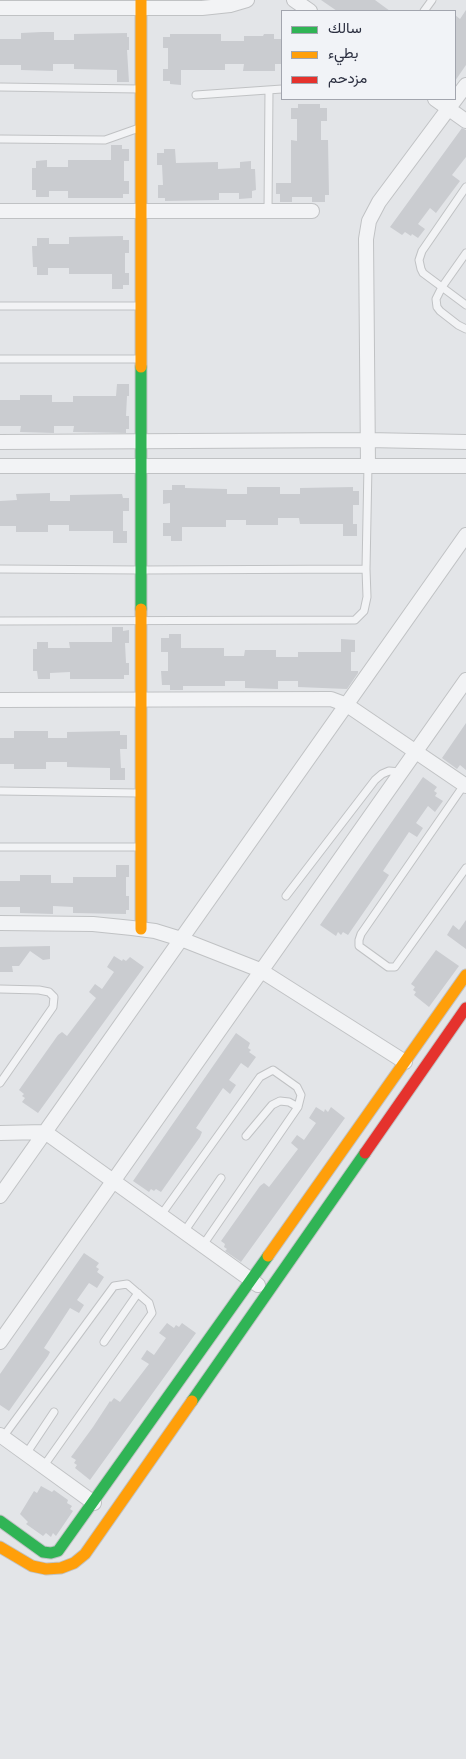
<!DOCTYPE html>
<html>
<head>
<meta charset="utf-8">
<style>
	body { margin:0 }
	#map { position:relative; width:466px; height:1759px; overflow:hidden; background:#e3e5e8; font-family:"Fira Sans",Vazirmatn,sans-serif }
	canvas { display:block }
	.legend { position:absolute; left:281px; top:10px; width:175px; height:90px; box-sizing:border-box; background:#f1f3f7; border:1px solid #a2a5ae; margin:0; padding:6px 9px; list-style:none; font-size:15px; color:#2b2f40 }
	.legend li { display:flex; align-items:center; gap:10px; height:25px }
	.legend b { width:25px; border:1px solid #a2a5ae }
</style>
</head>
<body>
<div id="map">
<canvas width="466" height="1759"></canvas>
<ul class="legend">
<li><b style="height:6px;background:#30b455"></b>سالك</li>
<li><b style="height:6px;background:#ff9f0a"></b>بطيء</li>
<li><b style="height:6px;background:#e5322d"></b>مزدحم</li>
</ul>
</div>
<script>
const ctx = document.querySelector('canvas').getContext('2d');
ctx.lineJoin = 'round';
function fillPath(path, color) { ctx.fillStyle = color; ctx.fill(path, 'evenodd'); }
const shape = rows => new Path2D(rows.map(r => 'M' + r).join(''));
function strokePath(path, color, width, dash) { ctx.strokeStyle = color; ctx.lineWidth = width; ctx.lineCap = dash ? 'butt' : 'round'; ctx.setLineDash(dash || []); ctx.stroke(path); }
fillPath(shape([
	[321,0,375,0,390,11,337,11],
	[466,10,466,65,455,81,455,15,460,19],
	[42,32,54,32,54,40,74,40,74,34,127,33,127,37,129,37,129,50,127,50,129,82,117,82,117,70,74,69,74,64,53,64,53,71,21,70,21,65,0,65,0,39,21,39,21,33],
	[170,34,221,34,221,41,244,41,244,36,263,36,264,34,274,34,274,39,282,39,282,64,275,64,275,71,243,71,244,64,225,64,225,70,181,70,181,85,170,84,170,81,163,81,163,69,168,69,168,48,163,48,163,37,170,37],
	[298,104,320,104,320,108,327,108,327,121,321,121,321,140,328,140,329,195,325,195,325,202,312,202,312,197,292,197,292,202,280,202,280,194,276,194,276,183,291,183,291,140,297,141,297,119,291,119,291,108,298,108],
	[462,128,466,130,466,157,452,175,460,181,436,213,430,208,418,224,425,229,418,238,412,234,411,236,405,232,402,235,390,227],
	[111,145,122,145,122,149,129,149,129,161,124,161,124,181,129,181,129,194,123,194,123,198,68,198,68,191,49,191,49,197,36,197,36,190,32,190,32,168,36,168,36,161,47,160,47,167,68,167,68,160,111,160],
	[164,149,175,149,176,163,218,162,218,169,240,168,240,162,251,161,251,169,255,169,256,190,252,191,252,198,239,199,239,193,219,193,219,200,165,201,165,198,158,198,158,185,163,185,162,165,157,165,157,153,164,153],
	[123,236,123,240,129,240,129,253,125,253,125,273,129,273,129,285,123,285,123,289,112,289,112,274,69,274,69,268,48,268,48,275,37,275,37,267,33,267,32,246,37,246,37,238,49,238,49,244,69,244,69,237],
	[117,384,129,384,129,396,127,396,126,416,129,416,129,429,126,429,126,433,73,432,74,426,54,426,54,433,20,432,21,426,0,426,0,400,20,400,20,395,52,395,52,402,73,402,73,396,116,396],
	[172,485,185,485,185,488,227,489,227,494,247,494,247,487,280,487,280,494,300,494,300,488,353,487,353,491,359,491,359,505,353,505,353,524,357,524,357,536,343,536,343,524,300,524,299,518,278,518,278,525,246,525,246,520,226,520,226,527,182,527,182,541,171,541,171,536,163,536,163,523,170,523,170,503,163,504,163,490,172,490],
	[50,493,50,501,70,501,70,495,122,494,123,498,129,498,129,511,123,511,123,531,127,531,127,543,113,543,113,531,69,531,69,525,48,525,48,532,16,532,16,526,0,526,0,501,17,500,16,494],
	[112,627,123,627,123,631,129,630,129,643,125,643,126,663,129,663,129,675,124,675,124,679,70,679,70,672,50,673,50,679,38,679,37,671,33,671,33,649,37,649,37,642,48,642,48,648,70,648,69,642,112,642],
	[169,634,181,634,181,648,224,648,224,656,244,656,245,650,276,650,276,657,298,657,298,652,341,652,341,639,355,640,355,652,351,652,351,671,358,671,358,673,347,689,298,687,298,681,278,681,278,689,245,688,245,681,225,681,225,686,183,686,183,690,170,690,170,685,162,685,161,671,168,671,168,652,161,652,161,638,169,638],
	[466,723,466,770,460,765,457,769,442,758],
	[14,731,48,731,48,738,67,738,67,732,120,731,120,735,127,735,127,749,120,749,121,768,125,768,125,780,110,780,110,768,67,767,67,762,46,762,46,769,14,769,14,764,0,764,0,738,14,738],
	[423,777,437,787,434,791,437,793,435,796,443,801,435,812,428,806,416,823,423,828,417,837,409,832,383,871,389,875,386,880,348,935,343,932,341,935,338,932,336,936,320,925],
	[116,865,129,865,129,877,126,877,126,896,129,896,129,910,126,910,126,914,73,913,73,907,53,906,53,914,20,913,20,907,0,907,0,881,20,881,20,875,51,875,51,883,73,883,73,877,116,877],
	[466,920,466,949,447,935,453,925,459,930],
	[50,946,50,959,43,960,30,951,19,966,12,966,13,972,0,972,0,947],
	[436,950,459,966,429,1007,414,995,416,992,413,990,415,987,411,984],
	[114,956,122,961,123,959,126,961,130,957,144,967,38,1113,22,1102,25,1098,22,1096,24,1094,19,1090,58,1035,62,1032,67,1036,96,998,89,992,95,984,102,989,114,972,107,967],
	[236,1033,250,1043,248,1048,251,1050,249,1052,256,1057,248,1068,241,1063,229,1080,236,1085,230,1094,223,1088,196,1128,202,1132,200,1137,161,1192,156,1189,154,1191,151,1189,149,1192,133,1181],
	[316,1107,324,1112,325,1109,328,1112,331,1107,345,1118,241,1262,225,1251,227,1249,224,1247,225,1244,221,1241,260,1186,264,1183,269,1187,298,1149,291,1143,297,1135,304,1140,316,1123,309,1118],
	[84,1253,99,1263,96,1267,99,1269,97,1272,104,1277,97,1288,89,1283,77,1300,84,1305,79,1313,70,1308,44,1348,50,1352,48,1356,9,1411,0,1405,0,1374],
	[167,1323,174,1328,176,1325,179,1327,182,1323,196,1333,90,1480,75,1468,77,1465,74,1463,76,1460,71,1457,93,1427,110,1401,111,1402,114,1398,120,1402,149,1364,141,1359,147,1350,154,1355,166,1338,159,1333],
	[41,1486,52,1492,54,1490,68,1500,67,1503,72,1506,70,1509,73,1511,56,1536,53,1533,51,1537,46,1533,43,1536,26,1524,28,1522,20,1514,34,1491,37,1493]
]), '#caccd0');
const lane = shape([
	[424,11,432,0],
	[0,87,139,89],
	[196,95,282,89],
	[0,139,105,140,139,128],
	[466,187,422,251,419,260,421,269,423,273,466,305],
	[268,211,269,90],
	[466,253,442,287,436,299,437,307,440,311,458,325,466,329],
	[0,306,140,306],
	[0,359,140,359],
	[0,569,141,570,366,569],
	[0,621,355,620,364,611,367,597,366,569,368,465],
	[464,785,361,934,359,940,359,946,388,967,395,967,466,868],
	[0,791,139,793],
	[0,847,139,847],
	[286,896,375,780,382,774,389,771,401,772],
	[0,989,39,990,49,992,54,997,53,1007,0,1083],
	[246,1136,272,1105,280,1101,289,1102,298,1107],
	[161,1215,260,1077,273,1070,297,1087,301,1095,298,1107,203,1245],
	[184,1232,221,1178],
	[104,1342,138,1293],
	[3,1437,114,1286,127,1284,149,1303,152,1313,43,1467],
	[26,1454,54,1412]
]);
const street = shape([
	[294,0,310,11],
	[0,8,202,8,230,5,247,0],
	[435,99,466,121],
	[0,211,312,211],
	[0,442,368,440,466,442],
	[368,465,366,239,369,221,379,202,466,85],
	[0,466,466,466],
	[0,700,331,699,347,705,466,786],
	[0,923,93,924,132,928,155,931,181,939,260,970,405,1062],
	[0,1133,45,1132,258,1285],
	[0,1196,466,535],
	[0,1342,466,680],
	[0,1435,94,1503]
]);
const fast = shape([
	[141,367,141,609],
	[192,1401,365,1153],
	[0,1521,43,1552,51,1553,58,1551,268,1256]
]);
const slow = shape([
	[141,0,141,367],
	[141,609,141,929],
	[268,1256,466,975],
	[0,1547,32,1566,46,1569,61,1568,74,1563,85,1554,192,1401]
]);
const jam = shape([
	[365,1153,466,1008]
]);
strokePath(lane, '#c0c2c4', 9);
strokePath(street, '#c0c2c4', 16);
strokePath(fast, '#c0c2c4', 13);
strokePath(slow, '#c0c2c4', 13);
strokePath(jam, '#c0c2c4', 13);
strokePath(lane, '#f2f3f5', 7);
strokePath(street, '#f2f3f5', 14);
strokePath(fast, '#30b455', 11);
strokePath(slow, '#ff9f0a', 11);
strokePath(jam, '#e5322d', 11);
</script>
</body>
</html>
